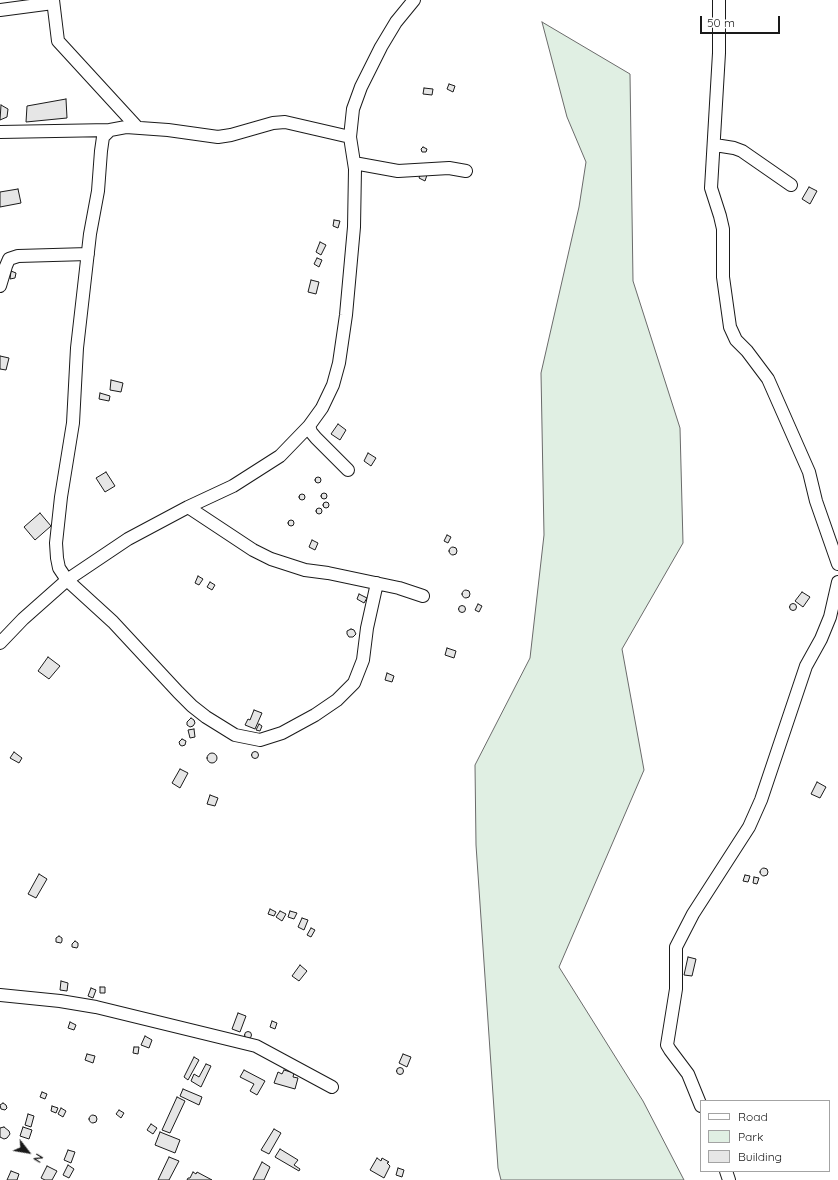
<!DOCTYPE html>
<html>
<head>
<meta charset="utf-8">
<style>
	body { margin:0 }
	#map { position:relative; width:838px; height:1180px; overflow:hidden; background:#fff; font-family:Quicksand,sans-serif }
	canvas { display:block }
	.legend { position:absolute; left:700px; top:1100px; width:130px; height:72px; box-sizing:border-box; background:#fff; border:1px solid #a3a3a3; margin:0; padding:5px 7px; list-style:none; font-size:12px; color:#1a1a1a }
	.legend li { display:flex; align-items:center; gap:8px; height:20px }
	.legend b { width:20px; border:1px solid #a3a3a3 }
	.north { position:absolute; left:8px; top:1132px; width:40px; height:40px; -webkit-text-stroke:3px #fff; paint-order:stroke; rotate:121deg; font-size:11px; font-weight:700; line-height:16px; text-align:center; color:#1a1a1a }
	.north::after { content:''; display:block; margin:auto; width:14px; height:18px; background:#1a1a1a; clip-path:polygon(50% 0,100% 100%,50% 72%,0 100%) }
	.scale { position:absolute; left:700px; top:16px; width:80px; height:18px; box-sizing:border-box; border:2px solid #1a1a1a; border-top:0; padding-left:5px; font-size:12px; line-height:14px; white-space:nowrap; color:#1a1a1a; -webkit-text-stroke:3px #fff; paint-order:stroke }
</style>
</head>
<body>
<div id="map">
<canvas width="838" height="1180"></canvas>
<ul class="legend">
<li><b style="height:5px;background:#fff"></b>Road</li>
<li><b style="height:11px;background:#e0efe3"></b>Park</li>
<li><b style="height:11px;background:#e6e6e6"></b>Building</li>
</ul>
<div class="north">N</div>
<div class="scale">50 m</div>
</div>
<script>
const ctx = document.querySelector('canvas').getContext('2d');
ctx.lineJoin = 'round';
function fillPath(path, color) { ctx.fillStyle = color; ctx.fill(path, 'evenodd'); }
const shape = rows => new Path2D(rows.map(r => 'M' + r).join(''));
function strokePath(path, color, width, dash) { ctx.strokeStyle = color; ctx.lineWidth = width; ctx.lineCap = dash ? 'butt' : 'round'; ctx.setLineDash(dash || []); ctx.stroke(path); }
const green = shape([
	[542,22,630,74,633,281,680,428,683,543,622,649,644,770,559,967,643,1101,684,1180,501,1180,498,1168,476,845,475,765,530,658,544,535,541,373,579,207,586,162,567,117,542,22]
]);
fillPath(green, '#e0efe3');
strokePath(green, '#6a6a6a', 1);
const building = shape([
	[449,84,455,86,453,92,447,89,449,84],
	[424,88,433,89,432,95,423,94,424,88],
	[66,99,67,118,26,122,27,106,66,99],
	[1,105,8,109,7,117,0,120,1,105],
	[423,147,427,149,426,152,422,152,421,149,423,147],
	[421,173,427,175,425,181,419,178,421,173],
	[809,187,817,191,810,204,802,199,809,187],
	[18,189,21,203,0,207,0,192,18,189],
	[334,220,340,221,338,228,333,226,334,220],
	[320,242,326,245,321,255,316,252,320,242],
	[317,258,322,260,319,267,314,264,317,258],
	[11,271,16,273,15,278,10,279,11,271],
	[311,280,319,282,316,294,308,292,311,280],
	[0,356,9,358,6,370,0,369,0,356],
	[111,380,123,383,121,392,110,390,111,380],
	[100,393,110,396,109,401,99,399,100,393],
	[338,424,346,430,340,440,331,434,338,424],
	[368,453,376,458,371,466,364,461,368,453],
	[106,472,115,486,105,492,96,478,106,472],
	'315 480a3 3 0 1 1 6 0a3 3 0 1 1-6 0Z',
	'321 496a3 3 0 1 1 6 0a3 3 0 1 1-6 0Z',
	'299 497a3 3 0 1 1 6 0a3 3 0 1 1-6 0Z',
	'323 505a3 3 0 1 1 6 0a3 3 0 1 1-6 0Z',
	'316 511a3 3 0 1 1 6 0a3 3 0 1 1-6 0Z',
	[40,513,51,526,35,540,24,527,40,513],
	'288 523a3 3 0 1 1 6 0a3 3 0 1 1-6 0Z',
	[447,535,451,537,448,543,444,541,447,535],
	[312,540,318,543,315,550,309,547,312,540],
	'449 551a4 4 0 1 1 8 0a4 4 0 1 1-8 0Z',
	[198,576,203,579,199,585,195,583,198,576],
	[210,582,215,585,212,590,207,587,210,582],
	'462 594a4 4 0 1 1 8 0a4 4 0 1 1-8 0Z',
	[802,592,810,597,803,607,795,601,802,592],
	[359,594,367,598,364,603,357,599,359,594],
	'789.5 607a3.5 3.5 0 1 1 7 0a3.5 3.5 0 1 1-7 0Z',
	[478,604,482,606,479,612,475,610,478,604],
	'458.5 609a3.5 3.5 0 1 1 7 0a3.5 3.5 0 1 1-7 0Z',
	[351,629,354,630,356,634,353,637,349,637,347,634,347,631,351,629],
	[447,648,456,651,454,658,445,655,447,648],
	[48,657,60,666,49,679,38,671,48,657],
	[387,673,394,676,392,682,385,680,387,673],
	[254,710,262,713,255,729,245,725,248,719,250,720,254,710],
	[191,718,194,720,195,723,193,726,190,727,187,725,187,722,191,718],
	[259,724,262,726,260,731,256,730,259,724],
	[194,729,195,737,190,738,188,730,194,729],
	[182,739,186,741,185,745,182,746,180,745,179,742,182,739],
	'251.5 755a3.5 3.5 0 1 1 7 0a3.5 3.5 0 1 1-7 0Z',
	[14,752,22,758,19,763,10,758,14,752],
	'207 758a5 5 0 1 1 10 0a5 5 0 1 1-10 0Z',
	[180,769,188,773,180,788,172,783,180,769],
	[817,782,826,787,820,798,811,794,817,782],
	[210,795,218,798,215,806,207,804,210,795],
	'760 872a4 4 0 1 1 8 0a4 4 0 1 1-8 0Z',
	[39,874,47,879,36,898,28,894,39,874],
	[745,875,750,876,748,882,743,881,745,875],
	[754,877,759,878,757,884,753,883,754,877],
	[270,909,276,912,274,916,268,914,270,909],
	[280,911,286,914,282,921,276,917,280,911],
	[290,911,297,913,294,919,288,917,290,911],
	[302,918,308,920,304,930,298,927,302,918],
	[311,928,315,930,311,937,307,935,311,928],
	[59,936,62,938,62,941,61,943,56,942,56,938,59,936],
	[75,941,78,943,78,946,77,948,72,947,72,944,75,941],
	[688,957,696,959,692,976,684,975,688,957],
	[300,965,307,971,299,981,292,976,300,965],
	[61,981,68,983,67,991,60,990,61,981],
	[100,987,105,987,105,993,100,993,100,987],
	[91,988,96,990,93,998,88,996,91,988],
	[238,1013,246,1016,240,1032,232,1029,238,1013],
	[272,1021,277,1023,275,1029,270,1027,272,1021],
	[70,1022,76,1025,74,1030,68,1028,70,1022],
	'244.5 1035a3.5 3.5 0 1 1 7 0a3.5 3.5 0 1 1-7 0Z',
	[145,1036,152,1040,149,1048,141,1045,145,1036],
	[134,1047,139,1047,138,1054,133,1053,134,1047],
	[87,1054,95,1056,93,1063,85,1060,87,1054],
	[403,1054,411,1057,407,1067,399,1063,403,1054],
	[194,1057,199,1060,188,1080,184,1077,194,1057],
	[206,1064,211,1066,201,1087,191,1081,194,1074,199,1077,206,1064],
	'396.5 1071a3.5 3.5 0 1 1 7 0a3.5 3.5 0 1 1-7 0Z',
	[244,1070,265,1081,257,1095,250,1091,254,1084,240,1077,244,1070],
	[284,1070,294,1073,293,1077,298,1078,295,1089,274,1083,278,1072,282,1074,284,1070],
	[183,1089,202,1097,199,1105,180,1096,183,1089],
	[42,1092,47,1094,45,1099,40,1097,42,1092],
	[177,1097,185,1101,170,1133,162,1130,177,1097],
	[3,1103,6,1105,7,1108,5,1110,1,1109,0,1105,3,1103],
	[52,1106,58,1108,56,1113,51,1111,52,1106],
	[61,1108,66,1111,63,1117,58,1114,61,1108],
	[119,1110,124,1113,121,1118,116,1114,119,1110],
	[28,1114,34,1116,31,1127,25,1125,28,1114],
	'89 1119a4 4 0 1 1 8 0a4 4 0 1 1-8 0Z',
	[151,1124,157,1128,153,1134,147,1130,151,1124],
	[4,1127,9,1131,10,1134,7,1138,4,1139,0,1137,0,1128,4,1127],
	[23,1127,32,1130,29,1139,20,1136,23,1127],
	[274,1129,281,1133,269,1154,261,1150,274,1129],
	[160,1132,180,1140,175,1153,155,1145,160,1132],
	[280,1149,298,1160,294,1165,300,1169,299,1171,275,1157,280,1149],
	[68,1150,75,1152,71,1163,64,1160,68,1150],
	[169,1157,179,1161,169,1180,158,1180,169,1157],
	[377,1158,381,1161,382,1158,389,1162,387,1163,390,1166,384,1178,370,1170,377,1158],
	[262,1162,270,1167,264,1180,253,1180,262,1162],
	[68,1165,74,1169,69,1178,63,1175,68,1165],
	[47,1166,57,1171,52,1180,45,1180,41,1178,47,1166],
	[398,1168,404,1170,402,1177,396,1175,398,1168],
	[11,1171,19,1174,17,1180,7,1180,11,1171],
	[193,1172,196,1174,197,1172,212,1180,187,1180,188,1178,190,1178,193,1172]
]);
fillPath(building, '#e6e6e6');
strokePath(building, '#1a1a1a', 1);
const minor = shape([
	[53,0,58,41,136,126],
	[719,0,719,53,711,188,720,216,723,229,723,277,730,327,736,340,747,351,768,379,809,472,816,501,838,564],
	[0,10,53,3],
	[0,132,110,130],
	[350,137,285,122,273,123,231,135,218,137,168,130,126,127,110,130,103,137,101,151,98,191,90,234,77,348,73,423,61,497,56,543,57,558,59,568,67,580,113,622,178,692,192,706,206,717,235,735,260,740,282,733,315,715,337,700,354,683,363,660,367,628,377,583],
	[715,145,734,148,742,151,791,185],
	[354,163,398,171,449,168,466,171],
	[0,286,6,266,9,259,18,256,88,254],
	[309,426,311,432,316,438,348,470],
	[188,507,253,550,271,559,305,570,328,573,399,588,423,596],
	[0,643,23,619,67,580,128,539,188,507,233,486,280,456,309,426,322,408,333,385,339,363,346,315,354,227,355,169,350,137,353,109,361,87,381,47,396,22,414,0],
	[0,995,60,1001,96,1007,256,1046,332,1087],
	[701,1106,688,1074,670,1050,667,1045,676,989,676,947,693,914,749,827,761,800,806,666,821,639,830,617,838,582],
	[726,1171,729,1180]
]);
strokePath(minor, '#1a1a1a', 14);
strokePath(minor, '#fff', 12);
</script>
</body>
</html>
